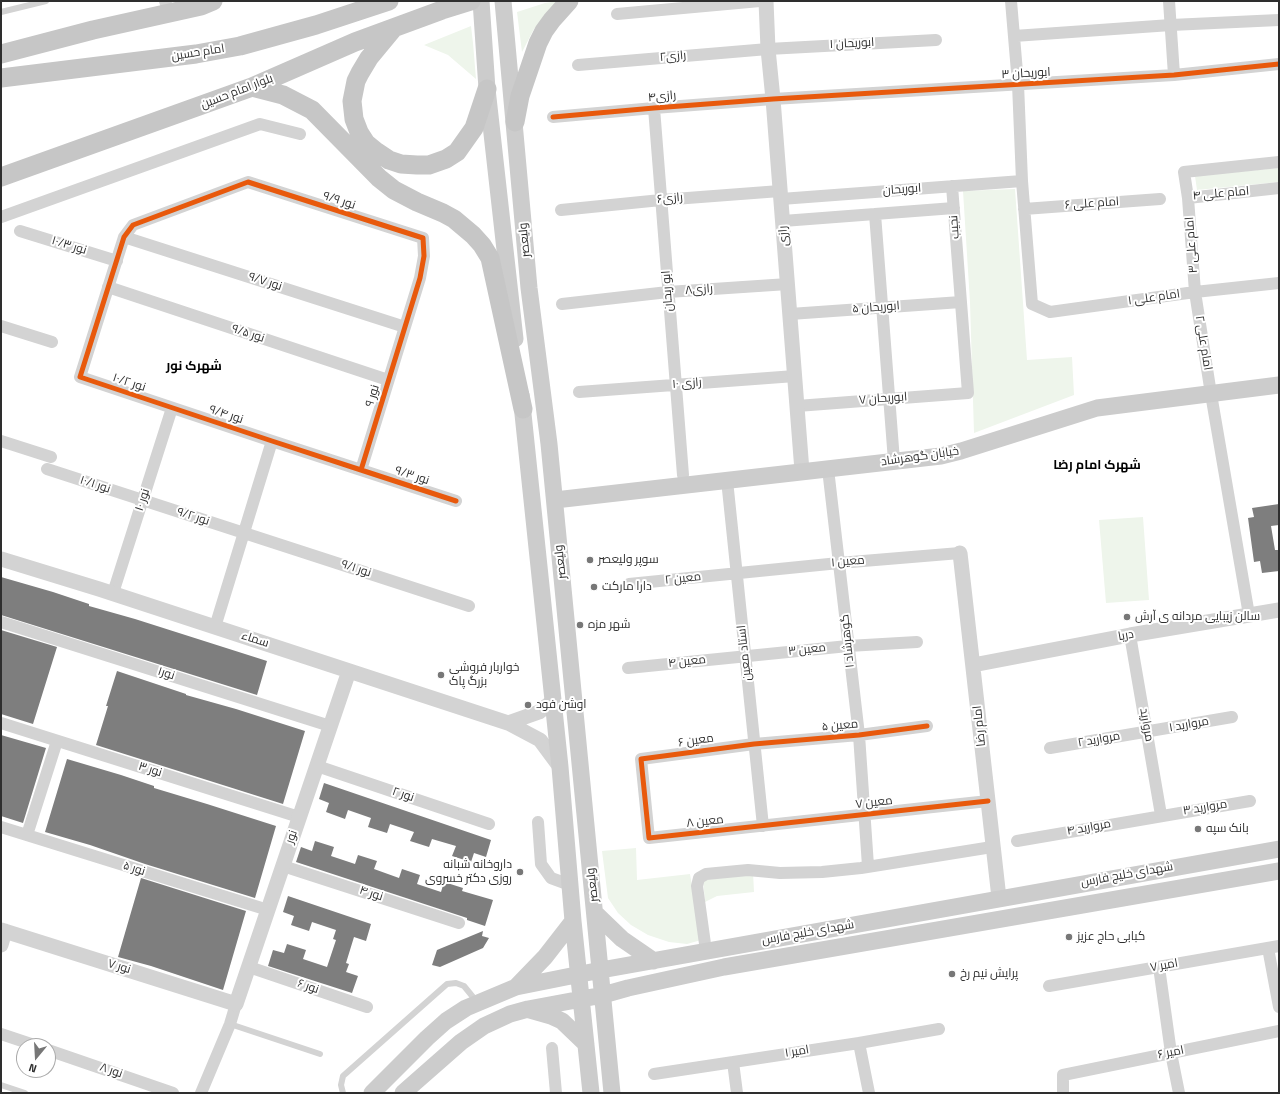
<!DOCTYPE html>
<html>
<head>
<meta charset="utf-8">
<style>
	body { margin:0 }
	#map { position:relative; width:1280px; height:1094px; overflow:hidden; background:#fff; font-family:"Titillium Web",sans-serif }
	canvas { display:block }
	.frame { position:absolute; inset:0; border:2px solid #2e2e2e; pointer-events:none }
	.north { position:absolute; left:16px; top:1038px; width:40px; height:40px; box-sizing:border-box; background:#fff; border:1px solid #ababab; border-radius:50%; rotate:198deg; font-size:11px; font-weight:700; line-height:16px; text-align:center; color:#2e2e2e }
	.north::after { content:''; display:block; margin:auto; width:14px; height:18px; background:#777; clip-path:polygon(50% 0,100% 100%,50% 72%,0 100%) }
</style>
</head>
<body>
<div id="map">
<canvas width="1280" height="1094"></canvas>
<div class="frame"></div>
<div class="north">N</div>
</div>
<script>
const ctx = document.querySelector('canvas').getContext('2d');
ctx.lineJoin = 'round';
function fillPath(path, color) { ctx.fillStyle = color; ctx.fill(path, 'evenodd'); }
const shape = rows => new Path2D(rows.map(r => 'M' + r).join(''));
function strokePath(path, color, width, dash) { ctx.strokeStyle = color; ctx.lineWidth = width; ctx.lineCap = dash ? 'butt' : 'round'; ctx.setLineDash(dash || []); ctx.stroke(path); }
function label(font, color, halo, rows, align = 'center') {
  ctx.font = font + ' "Titillium Web",Cairo,sans-serif'; ctx.lineWidth = 4; ctx.setLineDash([]); ctx.textBaseline = 'middle'; ctx.strokeStyle = halo; ctx.fillStyle = color; for (const [text, x, y, turn = 0] of rows) {
    ctx.save(); ctx.translate(x, y); ctx.rotate((+turn || 0) * Math.PI / 180); ctx.textAlign = isNaN(turn) ? turn : align; if (halo) ctx.strokeText(text, 0, 0); ctx.fillText(text, 0, 0); ctx.restore();
  }
}
fillPath(shape([
	[558,1,534,29,522,52,517,12,545,3],
	[471,26,473,43,476,79,448,55,424,45],
	[1279,168,1279,182,1197,190,1195,176],
	[1015,189,1027,360,1072,357,1074,395,974,433,970,302,963,191],
	[1143,517,1149,600,1106,603,1099,520],
	[636,848,637,880,690,874,701,940,687,944,669,942,648,935,631,925,618,913,608,898,602,851],
	[753,872,754,892,717,896,705,902,703,879]
]), '#eef5eb');
fillPath(shape([
	[1279,504,1279,525,1271,526,1275,550,1279,550,1279,571,1262,573,1260,561,1254,562,1248,518,1254,517,1252,508],
	[1,577,53,592,89,604,89,606,135,619,267,661,257,695,1,615],
	[1,630,57,647,33,724,1,714],
	[117,671,186,694,186,695,236,709,305,731,283,804,96,745,108,706,106,706],
	[1,735,46,748,23,823,1,816],
	[67,759,121,775,154,786,154,788,207,804,276,826,255,898,145,864,90,845,45,832],
	[324,783,491,840,486,857,474,853,471,862,452,856,456,846,432,839,429,847,410,841,414,832,390,824,387,833,368,827,371,818,348,810,345,819,326,812,329,803,319,799],
	[315,841,334,847,331,856,355,864,358,855,377,861,374,869,399,878,402,869,420,875,417,884,441,892,444,882,463,888,462,891,493,900,485,926,467,920,467,918,461,916,296,862,301,847,312,851],
	[141,878,246,911,223,990,151,966,118,957],
	[288,896,371,924,366,941,354,937,346,963,349,964,346,972,358,976,352,993,268,966,273,950,284,953,287,944,306,950,303,959,327,967,336,940,333,939,336,930,312,922,309,931,291,925,294,916,283,912],
	[483,931,482,936,489,938,483,948,440,967,432,965,437,950]
]), '#7e7e7e');
strokePath(shape([
	[1,12,46,1],
	[230,1024,320,1054],
	[1,1085,25,1093],
	[343,1093,341,1085,343,1076,447,984,456,983,464,986,477,1002]
]), '#d3d3d3', 6);
strokePath(shape([
	[165,1,169,13],
	[1011,1,1018,84,1022,181,1032,304,1050,312,1195,292,1279,283],
	[1169,1,1174,75],
	[617,14,760,1],
	[1014,36,1171,25,1279,20],
	[578,65,768,49,936,40],
	[654,108,683,475],
	[553,117,654,108,773,99,1174,75,1279,64],
	[1188,198,1279,188],
	[781,199,1022,181],
	[1024,209,1160,199],
	[561,210,661,200,780,191],
	[875,214,894,461],
	[1,217,260,124,300,134],
	[783,221,954,208],
	[20,231,117,261],
	[124,237,405,327],
	[108,287,388,380],
	[562,304,668,292,788,284],
	[790,314,961,302],
	[1,326,52,342],
	[579,392,795,376],
	[797,406,968,393,952,186],
	[1,441,51,457],
	[47,469,469,606],
	[828,469,859,735,868,866],
	[361,470,420,278,424,256,423,238,248,182,133,225,124,237,80,377,272,441,361,470,456,501],
	[727,480,763,826],
	[629,584,839,563,960,553],
	[113,593,172,408],
	[1249,615,1211,394,1195,292,1188,198,1184,172,1279,162],
	[1,622,330,726],
	[215,627,272,441],
	[1130,635,1161,815],
	[628,668,848,646,917,642],
	[1,723,299,817],
	[927,726,859,735,754,744,641,759,649,838,988,801],
	[1050,748,1232,717],
	[317,766,489,824],
	[538,822,541,864,551,878,570,885],
	[1,827,268,910],
	[27,835,57,741],
	[1017,841,1250,801],
	[283,866,459,923],
	[1268,948,1279,1007],
	[706,951,697,886,699,878,706,874,748,870,780,873,822,872,861,868,992,847],
	[249,967,367,1007],
	[1159,967,1171,1053,1179,1093],
	[1049,986,1279,946],
	[1,1034,37,1046],
	[859,1043,869,1093],
	[552,1048,556,1093],
	[48,1050,173,1093],
	[733,1062,737,1093],
	[654,1074,859,1043,939,1029],
	[201,1093,230,1024,236,1004],
	[1063,1093,1063,1075,1279,1031]
]), '#d3d3d3', 12);
strokePath(shape([
	[766,1,768,49,773,99,802,471],
	[960,553,999,898],
	[1,559,99,589,508,723,540,740,560,767],
	[973,665,1130,635,1279,610],
	[508,723,539,712,553,701],
	[1,930,236,1004,349,671],
	[1,945,5,931]
]), '#d3d3d3', 15);
strokePath(shape([
	[481,1,487,89,515,339],
	[503,1,529,288,549,444,612,1093],
	[521,395,560,767,573,921,591,1093],
	[555,500,941,456,961,451,1097,408,1279,385],
	[596,914,622,939,654,961],
	[516,987,545,957,573,921],
	[530,1010,551,1016,562,1021,586,1044],
	[372,1093,427,1038,446,1021,466,1008,516,987,601,970,1279,849],
	[403,1093,461,1042,484,1026,510,1014,528,1009,603,995,628,988,724,967,1279,871]
]), '#ccc', 17);
strokePath(shape([
	[393,29,369,58,360,73,356,81,352,101,354,119,359,132,366,143,377,152,389,160,401,164,417,165,429,165,446,159,457,152,474,128,487,89],
	[1,54,93,30,201,6,213,1],
	[1,78,196,54,240,46,316,25,389,1],
	[252,87,283,95,312,110,379,178,394,190,417,202,443,213,454,219,473,235,482,245,490,258,523,409],
	[515,122,520,96,538,43,544,31,552,20,569,1],
	[1,177,252,87,355,42,442,10,471,1]
]), '#c6c6c6', 19);
strokePath(shape([
	[553,117,654,108,773,99,1174,75,1279,64],
	[361,470,420,278,424,256,423,238,248,182,133,225,124,237,80,377,272,441,361,470,456,501],
	[927,726,859,735,754,744,641,759,649,838,988,801]
]), '#e8590c', 5);
for (const [x, y, r, color] of [
	[590,560,4,"#777"],
	[594,587,4,"#777"],
	[1127,617,4,"#777"],
	[580,625,4,"#777"],
	[441,675,4,"#777"],
	[528,705,4,"#777"],
	[1198,829,4,"#777"],
	[520,872,4,"#777"],
	[1069,937,4,"#777"],
	[952,974,4,"#777"]
]) { const dot = new Path2D(); dot.arc(x, y, r, 0, 2 * Math.PI); ctx.fillStyle = color; ctx.fill(dot); strokePath(dot, '#fff', 1.5); }
label('12px', '#2e2e2e', '#fff', [
	["ابوریحان ۱",852,44,-3],
	["امام حسین",198,53,-9],
	["رازی۲",673,57,-5],
	["ابوریحان ۳",1026,74,-3],
	["بلوار امام حسین",237,92,-21],
	["رازی۴",662,97,-5],
	["ابوریحان",902,190,-4],
	["امام علی ۴",1221,194,-5],
	["رازی۶",670,199,-5],
	["نور ۹/۹",339,201,18],
	["امام علی ۶",1092,204,-4],
	["نجیب",955,227,-94],
	["رازی",784,236,-94],
	["ولیعصر",525,240,-95],
	["امام علی ۳",1192,245,-94],
	["نور ۱۰/۳",69,246,17],
	["نور ۹/۷",265,282,18],
	["رازی۸",699,290,-4],
	["ابو ریحان",668,291,-94],
	["امام علی ۱",1154,298,-8],
	["ابوریحان ۵",876,308,-4],
	["نور ۹/۵",248,334,18],
	["امام علی ۲",1203,343,81],
	["نور ۱۰/۲",129,383,18],
	["رازی ۱۰",687,384,-4],
	["نور ۹",373,396,-73],
	["ابوریحان ۷",883,399,-4],
	["نور ۹/۴",226,415,18],
	["خیابان گوهرشاد",920,457,-8],
	["نور ۹/۳",412,476,18],
	["نور ۱۰/۱",95,485,18],
	["نور ۱۰",143,500,-72],
	["نور ۹/۲",193,517,18],
	["ولیعصر",561,562,-96],
	["معین ۱",848,562,-5],
	["نور ۹/۱",356,569,18],
	["معین ۲",683,579,-6],
	["دریا",1126,636,-10],
	["سماء",255,640,18],
	["گوهرشاد ۱",848,641,-96],
	["معین ۳",807,650,-6],
	["استاد معین",745,653,-96],
	["معین ۴",687,662,-6],
	["نور۱",166,674,18],
	["مروارید",1146,725,80],
	["مروارید ۱",1189,725,-10],
	["معین ۵",840,726,-5],
	["امام رضا",980,726,-96],
	["مروارید ۲",1099,740,-10],
	["معین ۶",696,741,-8],
	["نور ۳",150,770,17],
	["نور ۲",403,795,19],
	["معین ۷",874,803,-6],
	["مروارید ۳",1205,808,-9],
	["معین ۸",705,822,-6],
	["مروارید ۴",1089,828,-10],
	["نور",292,837,-71],
	["نور ۵",134,869,17],
	["شهدای خلیج فارس",1127,875,-10],
	["ولیعصر",593,885,-96],
	["نور ۴",371,894,18],
	["شهدای خلیج فارس",808,933,-10],
	["امیر ۷",1164,966,-10],
	["نور ۷",119,967,17],
	["نور ۶",308,987,19],
	["امیر ۱",797,1052,-9],
	["امیر ۶",1171,1053,-11],
	["نور ۸",111,1071,19]
]);
label('12px', '#2e2e2e', '#fff', [
	["سوپر ولیعصر",598,560],
	["دارا مارکت",602,587],
	["سالن زیبایی مردانه ی آرش",1135,617],
	["شهر مزه",588,625],
	["خواربار فروشی",449,668],
	["بزرگ پاک",449,682],
	["اوشن فود",536,705],
	["بانک سپه",1206,829],
	["داروخانه شبانه",512,865,"right"],
	["روزی دکتر خسروی",512,879,"right"],
	["کبابی حاج عزیز",1077,937],
	["پرایش نیم رخ",960,974]
], 'left');
label('bold 13px', '#000', '#fff', [
	["شهرک نور",194,367],
	["شهرک امام رضا",1097,466]
]);
</script>
</body>
</html>
